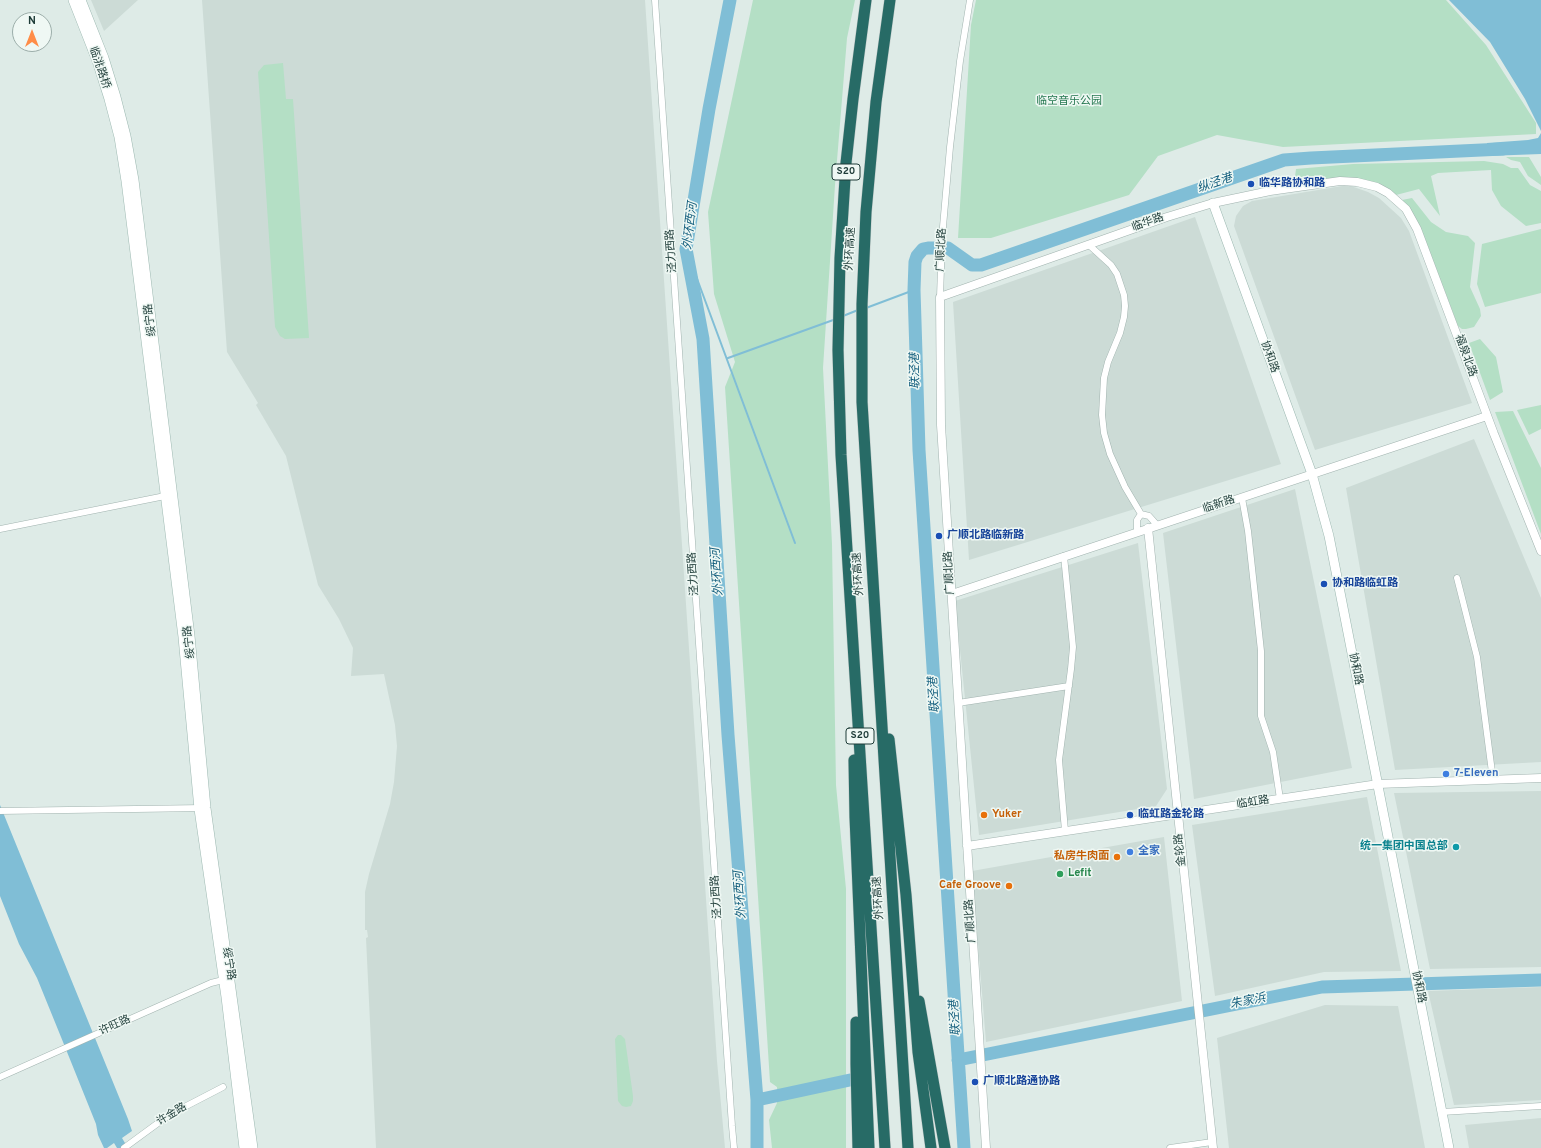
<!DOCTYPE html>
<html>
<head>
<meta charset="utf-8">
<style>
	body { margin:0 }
	#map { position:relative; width:1541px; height:1148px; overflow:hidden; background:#deebe7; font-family:Overpass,sans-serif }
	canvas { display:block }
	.north { position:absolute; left:12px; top:12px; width:40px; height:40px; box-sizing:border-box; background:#eff8f4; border:1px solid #9bada9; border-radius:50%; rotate:0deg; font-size:11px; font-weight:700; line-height:16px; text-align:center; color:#1e3c38 }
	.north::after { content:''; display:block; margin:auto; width:14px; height:18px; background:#ff8d48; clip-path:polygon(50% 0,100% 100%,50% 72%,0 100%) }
</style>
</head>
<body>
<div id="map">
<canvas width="1541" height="1148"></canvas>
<div class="north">N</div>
</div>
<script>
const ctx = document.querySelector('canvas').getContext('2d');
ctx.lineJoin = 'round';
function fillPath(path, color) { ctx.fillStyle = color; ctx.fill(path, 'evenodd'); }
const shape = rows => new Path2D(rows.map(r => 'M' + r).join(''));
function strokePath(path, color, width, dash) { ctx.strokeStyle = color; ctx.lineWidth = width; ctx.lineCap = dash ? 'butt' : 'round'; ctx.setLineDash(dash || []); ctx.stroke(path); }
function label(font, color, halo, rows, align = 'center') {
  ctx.font = font + ' Overpass,"Noto Sans SC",sans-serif'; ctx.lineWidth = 3; ctx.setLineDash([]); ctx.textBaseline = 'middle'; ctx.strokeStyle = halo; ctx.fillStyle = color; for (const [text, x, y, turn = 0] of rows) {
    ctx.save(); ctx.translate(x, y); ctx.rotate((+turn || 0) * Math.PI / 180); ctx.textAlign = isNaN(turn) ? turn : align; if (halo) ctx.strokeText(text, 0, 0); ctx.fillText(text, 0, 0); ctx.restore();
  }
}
fillPath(shape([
	[91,0,138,0,104,31],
	[202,0,645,0,717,1061,725,1148,376,1148,366,938,368,937,367,930,365,930,365,892,369,874,390,804,394,782,397,746,395,725,384,674,351,676,353,648,339,619,318,585,286,456,256,405,258,403,227,352],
	[1348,185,1368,192,1379,198,1401,218,1409,231,1472,403,1315,450,1234,226,1236,216,1243,206,1252,201],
	[1195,217,1281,464,969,560,953,302],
	[1474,439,1541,598,1541,762,1395,770,1346,488],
	[1295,489,1352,768,1194,799,1163,533],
	[1138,543,1167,789,1156,806,979,835,955,601],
	[1541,791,1541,967,1430,969,1394,793],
	[1367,797,1401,971,1324,972,1215,996,1192,825],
	[1164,837,1182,1001,986,1042,972,871],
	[1541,987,1541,1100,1454,1105,1428,991],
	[1325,1005,1398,1006,1425,1148,1229,1148,1217,1038],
	[1541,1118,1541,1148,1469,1148,1465,1125]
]), '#ccdbd6');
fillPath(shape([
	[753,0,855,0,847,38,835,185,823,368,832,544,836,785,846,889,846,1148,772,1148,769,1120,777,1103,777,1087,770,1082,725,387,735,362,714,294,708,212],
	[976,0,1446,0,1486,45,1536,123,1536,134,1283,147,1217,135,1158,156,1129,195,991,238,958,238,971,25],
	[283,63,286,99,293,99,309,338,285,339,280,336,275,327,258,72,264,65],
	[1506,157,1529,157,1541,177,1541,185,1528,176,1520,162,1511,160],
	[1484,161,1503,164,1511,168,1518,168,1530,185,1541,191,1541,223,1526,226,1501,206,1492,190,1491,170,1438,173,1431,176,1440,216,1419,189,1396,195,1378,183,1294,184,1296,169,1353,164],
	[1412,198,1431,222,1446,232,1468,236,1475,243,1470,287,1480,309,1481,316,1474,327,1466,329,1462,329,1458,326,1422,231,1402,200],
	[1541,229,1541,293,1485,307,1477,284,1482,244],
	[1480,339,1496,357,1503,392,1490,400,1469,343],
	[1541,405,1541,429,1529,435,1517,410],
	[1513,411,1541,468,1541,534,1495,412],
	[618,1035,621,1035,625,1039,633,1096,633,1101,631,1106,626,1107,622,1106,618,1101,615,1039]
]), '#b4dfc5');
fillPath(shape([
	[1449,0,1541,0,1541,131,1525,99,1490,42],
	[1541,133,1541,154,1487,156,1487,143,1528,140,1538,138],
	[0,805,128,1119,132,1131,122,1138,128,1148,117,1148,114,1143,107,1148,104,1148,98,1135,96,1124,61,1037,37,978,19,944,0,896]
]), '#80bed6');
strokePath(shape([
	[686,249,795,543],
	[866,308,914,290],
	[843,316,858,310],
	[728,358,836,319]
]), '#80bed6', 2);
strokePath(shape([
	[730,0,709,109,686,249,703,339,728,735,757,1100,757,1148],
	[958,1060,1322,987,1541,980],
	[757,1100,850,1080],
	[964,1148,919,450,914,290,915,262,917,256,923,249,928,248,948,248,972,265,981,265,1284,160,1311,158,1503,149]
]), '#80bed6', 13);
const minor = shape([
	[655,0,732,1126,734,1148],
	[1089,245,1111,265,1117,274,1124,295,1125,306,1124,317,1120,333,1108,362,1104,378,1102,415,1104,433,1110,454,1125,487,1141,514],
	[940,297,942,238,950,147,960,61,970,0],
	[1242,498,1248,531,1261,651,1261,716,1273,752,1280,799],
	[0,529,165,496],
	[1137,532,1137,520,1141,514,1149,516,1157,525],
	[1064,556,1073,647,1071,669,1059,760,1065,831],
	[1457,578,1477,657,1493,780],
	[958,703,1069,686],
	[0,811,203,808],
	[0,1077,211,983,227,979],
	[1442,1112,1541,1106],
	[124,1148,169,1115,223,1087],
	[1170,1148,1212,1142]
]);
const tertiary = shape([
	[1148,528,1213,1148],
	[952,594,1487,416],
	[967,846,1378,784,1541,778],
	[986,1148,941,425,940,297,1167,217,1213,203,1270,191,1340,181,1357,182,1377,187,1388,193,1406,209,1417,229,1494,434,1541,551]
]);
const secondary = shape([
	[73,0,97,61,109,99,119,137,126,181,183,637,199,809,226,997,244,1148],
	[81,0,104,58,116,97,126,136,134,180,190,636,206,808,253,1148],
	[1213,203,1312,474,1329,536,1449,1148]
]);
const motorway = shape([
	[866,0,853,99,846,163,840,258,838,350,841,455,885,1148],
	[890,0,876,102,866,212,862,304,862,402,908,1148],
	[889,739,906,895,918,1052,931,1148],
	[854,760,855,817,869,1148],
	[919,1001,945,1148],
	[856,1022,856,1064,858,1148]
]);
strokePath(minor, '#a1b3af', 7);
strokePath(tertiary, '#a1b3af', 9);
strokePath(secondary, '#9cb8b1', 10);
strokePath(motorway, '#c0c8c7', 12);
strokePath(minor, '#fff', 6);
strokePath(tertiary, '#fff', 8);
strokePath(secondary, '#fff', 9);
strokePath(motorway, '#276b66', 11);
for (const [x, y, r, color] of [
	[1251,184,4,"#1a4fb4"],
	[939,536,4,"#1a4fb4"],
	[1324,584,4,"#1a4fb4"],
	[1446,774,4,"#3f7fe0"],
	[984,815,4,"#e8710a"],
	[1130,815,4,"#1a4fb4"],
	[1456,847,4,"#0f9aa8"],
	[1130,852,4,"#3f7fe0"],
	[1117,857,4,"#e8710a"],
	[1060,874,4,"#2e9e5b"],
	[1009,886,4,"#e8710a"],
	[975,1082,4,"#1a4fb4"]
]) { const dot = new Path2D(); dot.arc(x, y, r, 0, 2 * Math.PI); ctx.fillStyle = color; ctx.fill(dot); strokePath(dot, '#eff8f4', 1.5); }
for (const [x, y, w] of [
	[846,172,28],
	[860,736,28]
]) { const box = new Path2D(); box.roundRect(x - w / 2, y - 8, w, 16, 3); ctx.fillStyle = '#eff8f4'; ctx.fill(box); strokePath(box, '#1e3c38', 1); }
label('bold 10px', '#1e3c38', null, [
	["S20",846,172],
	["S20",860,736]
]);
label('11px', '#1e3c38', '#eff8f4', [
	["临洮路桥",99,68,71],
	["临华路",1148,223,-20],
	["外环高速",851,249,-87],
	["广顺北路",942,250,-87],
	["泾力西路",672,251,-94],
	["绥宁路",151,320,-97],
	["福泉北路",1465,356,70],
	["协和路",1269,357,70],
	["临新路",1219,505,-18],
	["广顺北路",950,573,-93],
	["泾力西路",694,574,-94],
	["外环高速",859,574,-94],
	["绥宁路",190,642,-96],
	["协和路",1355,669,79],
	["临虹路",1253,803,-9],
	["金轮路",1181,850,-96],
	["泾力西路",717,897,-94],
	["外环高速",879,898,-94],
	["广顺北路",971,921,-94],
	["绥宁路",228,964,81],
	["协和路",1418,987,79],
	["许旺路",115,1026,-24],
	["许金路",172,1115,-31]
]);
label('11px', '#24774f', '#eff8f4', [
	["临空音乐公园",1069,102]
]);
label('bold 11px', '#164399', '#eff8f4', [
	["临华路协和路",1259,184],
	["广顺北路临新路",947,536],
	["协和路临虹路",1332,584],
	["临虹路金轮路",1138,815],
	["广顺北路通协路",983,1082]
], 'left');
label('bold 11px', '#366cbe', '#eff8f4', [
	["7-Eleven",1454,774],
	["全家",1138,852]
], 'left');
label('bold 11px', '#c56008', '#eff8f4', [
	["Yuker",992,815,"left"],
	["私房牛肉面",1109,857],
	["Cafe Groove",1001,886]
], 'right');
label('bold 11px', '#0d838f', '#eff8f4', [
	["统一集团中国总部",1448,847]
], 'right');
label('bold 11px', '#27864d', '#eff8f4', [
	["Lefit",1068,874]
], 'left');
label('italic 12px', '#135e7d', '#eff8f4', [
	["纵泾港",1215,184,-19],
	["外环西河",691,226,-83],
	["联泾港",916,371,-91],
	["外环西河",718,572,-94],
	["联泾港",935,695,-94],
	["外环西河",741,895,-94],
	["朱家浜",1248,1002,-11],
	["联泾港",956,1018,-94]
]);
</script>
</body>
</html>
